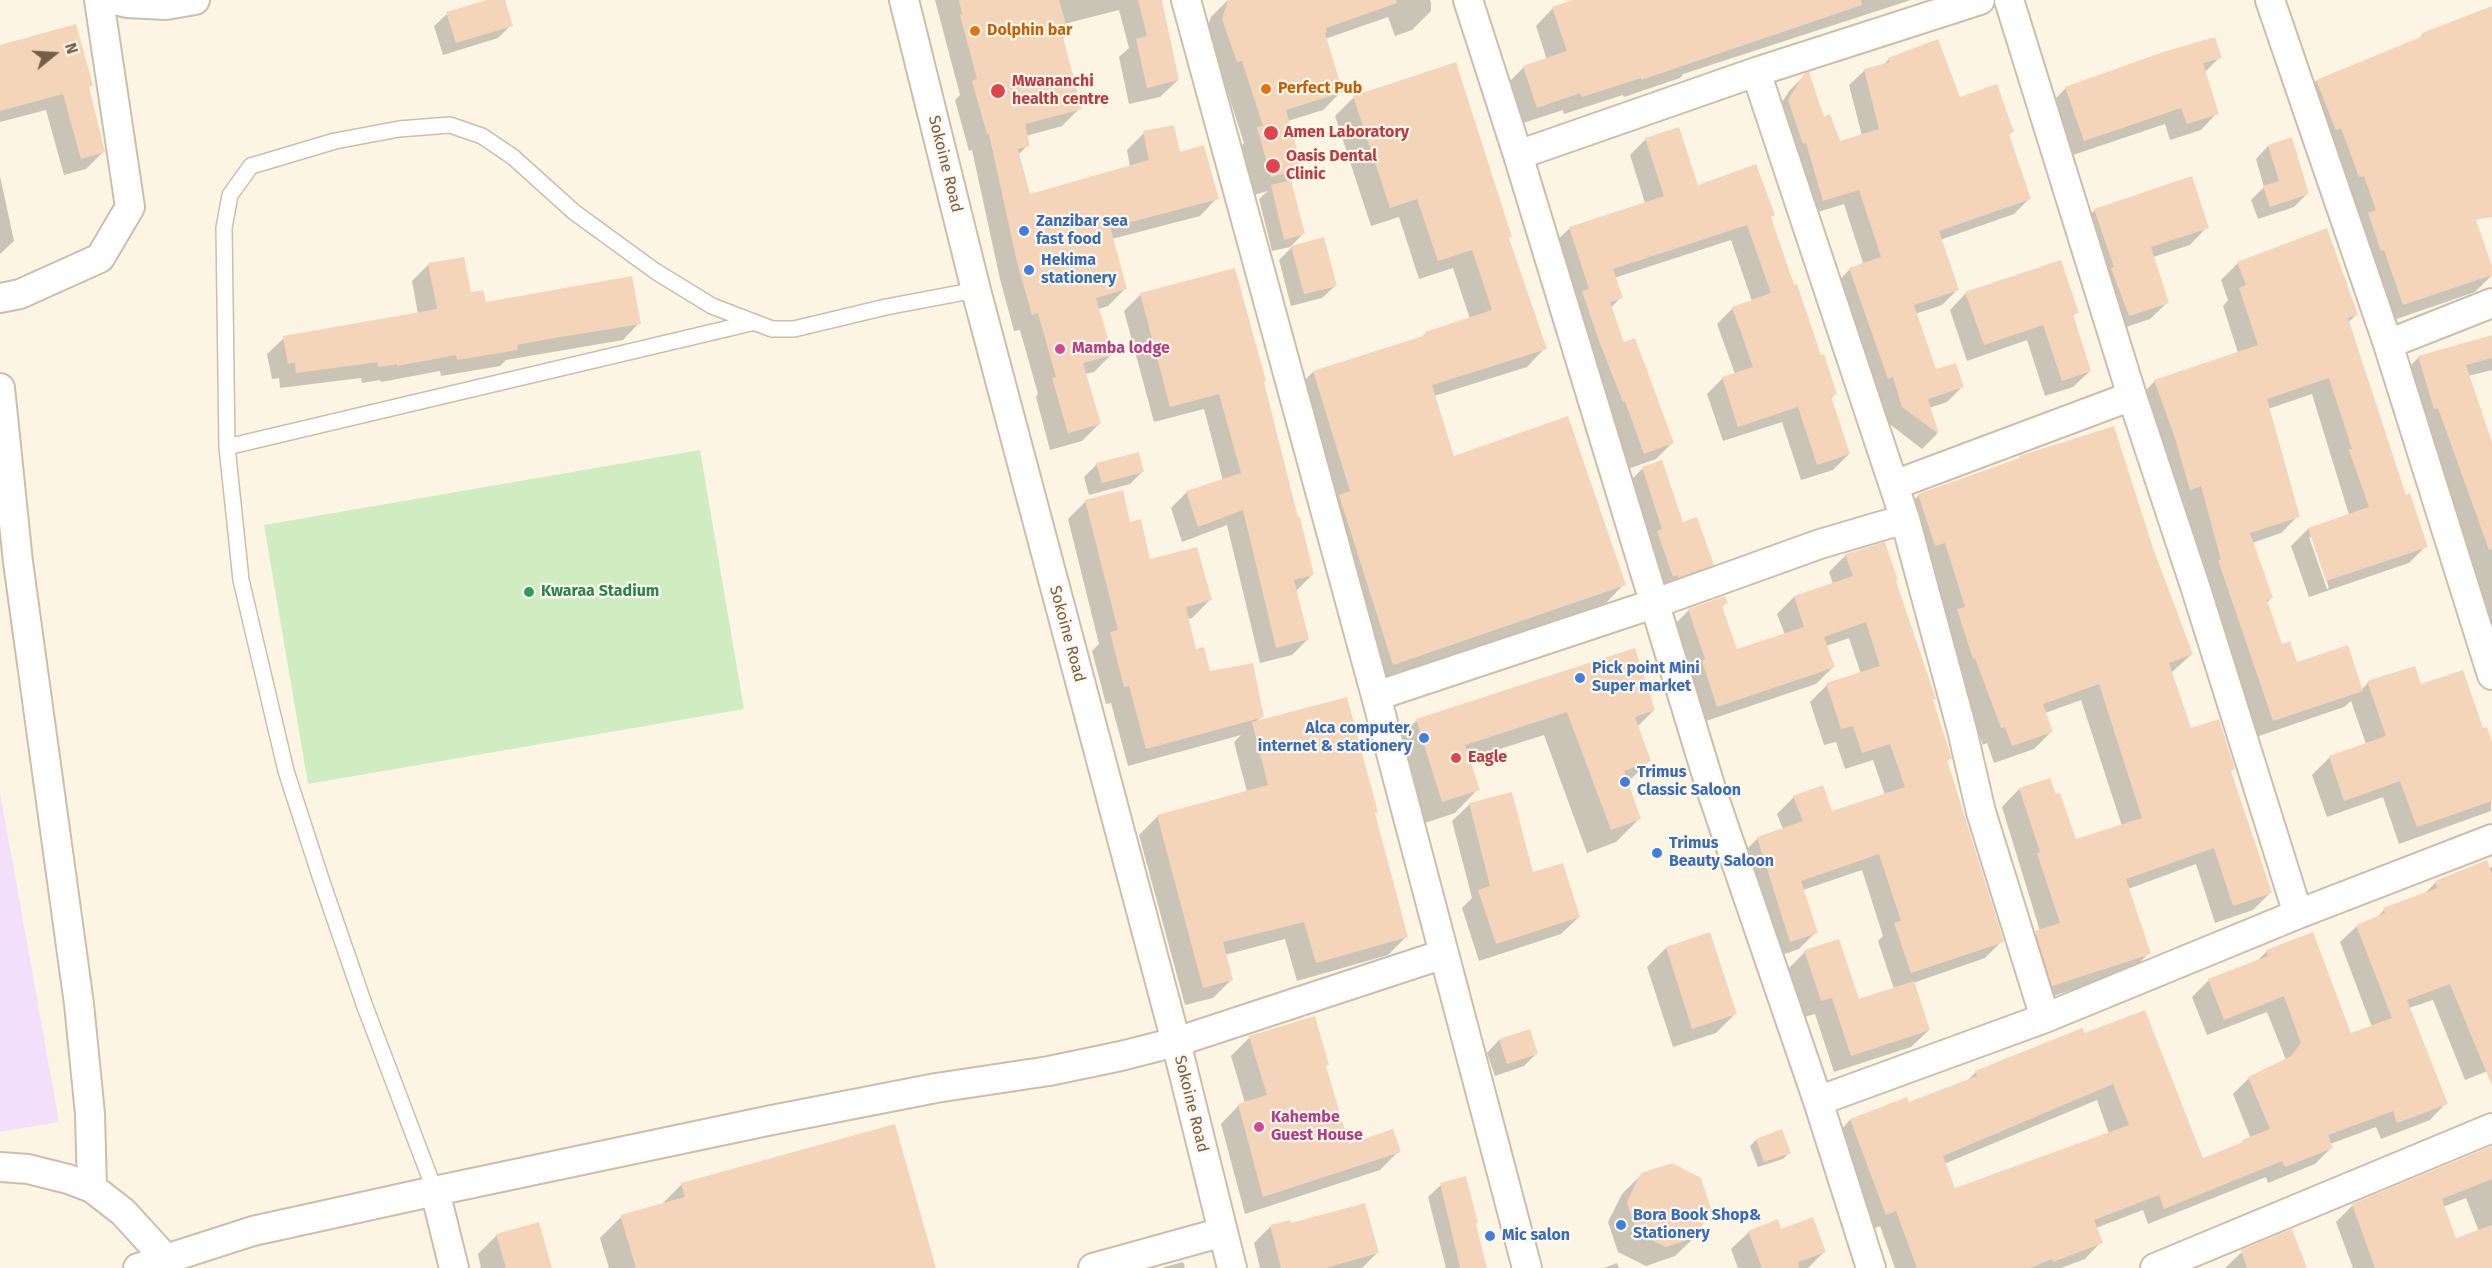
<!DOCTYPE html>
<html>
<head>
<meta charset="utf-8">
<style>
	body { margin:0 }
	#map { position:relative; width:2492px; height:1268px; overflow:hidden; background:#fdf5e4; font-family:"Fira Sans",sans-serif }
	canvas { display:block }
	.north { position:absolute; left:24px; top:24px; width:60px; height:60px; -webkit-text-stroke:4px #fff8eb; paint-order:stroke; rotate:72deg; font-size:16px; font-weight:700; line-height:24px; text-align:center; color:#775c48 }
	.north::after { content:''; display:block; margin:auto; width:21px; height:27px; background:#775c48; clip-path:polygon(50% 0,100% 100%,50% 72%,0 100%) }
</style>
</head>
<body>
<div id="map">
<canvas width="2492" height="1268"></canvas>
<div class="north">N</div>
</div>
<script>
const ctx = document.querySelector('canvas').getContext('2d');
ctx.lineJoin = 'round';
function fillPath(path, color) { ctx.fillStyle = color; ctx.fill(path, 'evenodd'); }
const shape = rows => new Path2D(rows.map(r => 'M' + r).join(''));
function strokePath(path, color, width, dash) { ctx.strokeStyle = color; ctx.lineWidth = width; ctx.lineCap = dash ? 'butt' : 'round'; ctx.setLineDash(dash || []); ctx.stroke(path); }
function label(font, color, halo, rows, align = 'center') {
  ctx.font = font + ' "Fira Sans",sans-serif'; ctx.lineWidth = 4.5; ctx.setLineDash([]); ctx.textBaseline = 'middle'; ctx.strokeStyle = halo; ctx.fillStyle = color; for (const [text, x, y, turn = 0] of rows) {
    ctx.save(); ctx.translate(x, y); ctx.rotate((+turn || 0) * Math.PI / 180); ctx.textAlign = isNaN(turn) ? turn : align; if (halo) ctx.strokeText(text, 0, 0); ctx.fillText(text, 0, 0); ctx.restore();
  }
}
fillPath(shape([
	[0,792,59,1122,0,1132]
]), '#f2e0fa');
fillPath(shape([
	[700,450,744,709,308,784,264,525]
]), '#d0ecc1');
fillPath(shape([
	[492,0,503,0,511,25,498,38,443,55,434,26,447,14],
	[935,0,1160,0,1178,80,1160,97,1129,104,1119,57,1129,48,1119,10,1064,24,1067,34,1062,40,1080,108,1062,126,1026,136,1028,145,1018,155,1029,196,1130,167,1127,150,1144,133,1179,154,1217,198,1200,216,1112,239,1125,289,1108,306,1098,309,1111,355,1094,372,1085,374,1099,424,1082,441,1050,450,1036,397,1038,394,1020,330,1014,331,1000,279,972,150,969,151,955,100,960,95],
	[1228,0,1430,0,1431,3,1431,11,1412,30,1395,36,1388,17,1325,39,1342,91,1323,110,1288,121,1300,168,1285,183,1303,234,1290,247,1272,251,1259,199,1268,191,1253,195,1240,147,1244,143,1223,78,1218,80,1204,38,1211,17],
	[1578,0,1911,0,1683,74,1680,78,1624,97,1623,95,1564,114,1563,110,1520,124,1506,85,1524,67,1547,60,1536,26,1553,8],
	[2492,8,2492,150,2474,220,2492,275,2475,292,2385,323,2298,99,2316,81,2417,40,2423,34],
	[0,47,91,85,88,88,103,152,86,169,64,175,46,110,0,122],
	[2220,57,2204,73,2217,113,2201,130,2170,140,2165,124,2067,157,2049,105,2066,88],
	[1889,59,2012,132,2008,136,2030,198,2014,214,1940,240,1957,290,1942,305,1915,314,1935,371,1962,387,1947,402,1929,408,1937,434,1922,449,1887,422,1877,391,1872,393,1835,285,1850,269,1863,263,1844,204,1808,215,1773,117,1789,91,1805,75,1823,119,1839,143,1862,136,1849,85,1865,70,1883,65],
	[1455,64,1508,239,1545,348,1527,367,1434,396,1454,458,1624,584,1606,603,1374,683,1294,391,1313,372,1420,339,1426,333,1470,319,1453,268,1419,279,1399,217,1371,226,1335,116,1353,98],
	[1646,139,1697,187,1769,218,1835,394,1830,399,1849,454,1833,470,1801,480,1782,422,1723,441,1707,394,1723,378,1735,374,1717,324,1733,308,1752,301,1731,240,1614,278,1621,297,1611,308,1623,344,1672,443,1656,459,1628,469,1553,244,1569,229,1645,203,1630,155],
	[2268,146,2307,194,2294,207,2258,219,2251,200,2264,187,2256,159],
	[0,176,14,241,0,254],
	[2095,210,2207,227,2190,245,2153,257,2168,302,2150,319,2111,332,2078,227],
	[1292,247,1335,286,1322,298,1291,306,1279,260],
	[2238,263,2356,315,2348,323,2405,497,2426,546,2409,563,2309,597,2291,546,2308,529,2349,515,2312,394,2268,409,2298,516,2281,533,2252,543,2272,597,2267,603,2281,646,2296,664,2361,690,2368,683,2420,686,2482,730,2492,746,2491,811,2399,844,2383,797,2327,817,2312,775,2330,757,2366,744,2351,701,2344,707,2256,737,2204,577,2184,502,2173,506,2138,398,2155,381,2238,353,2223,306,2228,300,2221,280],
	[2309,537,2312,537,2329,588,2327,589],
	[429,264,484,304,639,323,623,340,506,360,500,366,441,376,440,371,381,382,380,380,362,383,361,378,280,388,279,378,272,379,267,354,284,338,418,314,412,281],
	[1234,270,1312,575,1296,591,1308,639,1292,655,1260,663,1227,525,1182,542,1171,508,1187,492,1223,481,1204,409,1154,422,1124,311,1140,295],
	[1966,293,2077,312,2072,317,2090,371,2073,387,2045,396,2027,340,1967,361,1950,310],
	[2492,336,2492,370,2468,376,2492,447,2492,636,2402,374,2419,357],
	[2020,458,2152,548,2192,654,2171,673,2190,730,2233,769,2230,772,2270,893,2253,910,2215,923,2196,864,2128,889,2149,953,2131,971,2035,1002,2019,950,2040,931,2002,807,2019,789,2049,779,2075,841,2122,826,2081,700,2045,713,2051,732,2034,749,1994,763,1987,743,1983,745,1941,628,1947,621,1927,559,1901,513,1919,495],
	[1097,464,1143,471,1130,484,1089,495,1084,477],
	[1643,468,1712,564,1699,577,1665,589,1630,481],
	[1086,501,1129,524,1149,561,1210,600,1192,618,1187,619,1195,651,1209,673,1262,716,1255,723,1374,814,1407,936,1388,955,1297,981,1285,939,1225,955,1232,979,1213,998,1185,1005,1139,835,1158,816,1247,792,1234,742,1241,735,1128,766,1111,703,1106,704,1092,651,1099,644,1068,519],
	[1846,555,1894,581,1950,758,1946,762,2002,941,1985,958,1913,983,1929,1030,1911,1047,1834,1072,1815,1014,1804,1017,1788,969,1805,952,1858,1001,1894,989,1878,941,1883,936,1862,870,1803,890,1816,932,1799,949,1773,958,1741,855,1758,838,1783,829,1777,814,1794,797,1831,813,1885,795,1873,760,1845,769,1836,742,1824,745,1810,702,1827,685,1861,674,1849,638,1826,646,1833,667,1816,684,1700,723,1672,627,1689,610,1726,603,1721,608,1736,651,1785,635,1777,614,1794,597,1833,584,1829,572],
	[1634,650,1654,710,1637,727,1649,761,1627,783,1640,818,1616,842,1587,853,1544,735,1468,759,1478,789,1455,813,1419,825,1393,744,1416,721],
	[1470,804,1532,874,1579,917,1561,934,1479,961,1462,908,1472,898,1452,821],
	[2492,867,2492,1075,2490,1070,2465,1080,2433,1000,2409,1008,2446,1103,2430,1120,2381,1139,2376,1127,2330,1144,2332,1147,2315,1164,2268,1183,2266,1177,2148,1224,2143,1210,2096,1228,2101,1242,2085,1259,2061,1268,1895,1268,1880,1226,1870,1230,1834,1137,1850,1120,1907,1099,1909,1104,1967,1081,1976,1072,2082,1030,2202,1160,2251,1139,2233,1094,2249,1078,2286,1060,2267,1012,2207,1035,2192,997,2209,980,2255,963,2267,951,2350,1035,2372,1027,2340,942,2357,926,2375,919,2384,910,2423,895,2435,883],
	[2097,1100,2109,1134,1954,1190,1944,1164],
	[1666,948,1735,1014,1716,1033,1673,1047,1647,967],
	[1250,1037,1325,1067,1348,1146,1399,1151,1380,1170,1245,1214,1221,1124,1239,1105,1245,1103,1231,1056],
	[1499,1040,1537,1053,1524,1066,1495,1076,1487,1053],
	[1756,1140,1789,1153,1783,1159,1758,1167,1750,1146],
	[2492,1147,2492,1268,2353,1268,2336,1222,2353,1205],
	[2466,1198,2479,1232,2456,1240,2443,1207],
	[1642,1174,1695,1237,1675,1256,1646,1266,1618,1252,1608,1222,1622,1194],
	[682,1184,933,1268,609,1268,600,1238,621,1217,660,1206],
	[1441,1185,1474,1225,1486,1268,1446,1268,1428,1197],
	[1289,1222,1290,1225,1377,1253,1362,1268,1260,1268,1254,1243,1270,1227],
	[1781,1231,1824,1252,1808,1268,1738,1268,1731,1249,1749,1232],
	[497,1235,551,1268,481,1268,478,1254],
	[2242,1252,2306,1268,2225,1268],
	[1183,1262,1185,1268,1161,1268],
	[1617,1263,1619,1268,1604,1268]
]), '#0003');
fillPath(shape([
	[487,0,505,0,513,26,456,43,446,12],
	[959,0,1059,0,1069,35,1063,37,1082,109,1025,124,1030,146,1018,149,1030,194,1149,160,1143,131,1174,125,1180,152,1204,145,1219,199,1112,227,1111,230,1127,289,1096,298,1113,355,1083,363,1101,424,1068,433,1052,378,1056,377,1038,313,1032,315,1017,262,989,134,987,134,972,81,977,79,960,15,962,14],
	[1138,0,1162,0,1179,80,1147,88,1136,39,1147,36],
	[1228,0,1396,0,1397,3,1326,28,1327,32,1325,33,1343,92,1286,110,1302,169,1271,177,1257,127,1263,126,1242,61,1237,62,1222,19],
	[1573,0,1861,0,1862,5,1641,80,1641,78,1582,97,1580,93,1537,108,1523,66,1567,51,1552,7],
	[2492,6,2492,217,2476,220,2492,266,2492,275,2403,305,2384,250,2381,251,2368,213,2376,210,2364,176,2359,177,2341,128,2336,130,2316,80,2423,36,2422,33],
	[76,24,93,85,89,87,105,152,81,159,63,94,0,111,0,45],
	[2215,37,2222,58,2203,63,2219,114,2187,124,2181,108,2084,141,2065,87,2163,52],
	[1938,39,1960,97,1997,84,2014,132,2009,134,2031,199,1939,231,1959,290,1914,305,1936,369,1956,363,1964,387,1928,399,1939,434,1902,407,1893,377,1888,379,1849,268,1881,257,1859,190,1823,201,1806,143,1803,144,1788,100,1804,74,1809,72,1824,117,1830,114,1840,141,1879,129,1864,69,1890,62,1888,58],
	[1456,62,1512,237,1509,238,1547,349,1432,385,1454,456,1568,416,1626,585,1393,665,1339,495,1350,491,1313,371,1426,335,1425,332,1492,310,1472,250,1438,261,1417,199,1390,208,1353,96],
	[1679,127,1698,185,1756,164,1775,215,1771,217,1794,285,1797,284,1821,355,1824,354,1837,394,1831,396,1850,454,1817,465,1798,407,1738,427,1722,377,1753,367,1732,307,1771,293,1747,225,1613,269,1623,298,1610,302,1624,342,1635,338,1674,443,1644,454,1625,401,1623,402,1599,341,1582,291,1589,289,1569,227,1664,196,1645,138],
	[2292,137,2309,194,2270,207,2263,186,2279,181,2268,145],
	[2192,176,2209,228,2151,247,2169,303,2129,316,2111,268,2114,267,2094,209],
	[1291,180,1305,234,1284,240,1271,185],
	[2327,228,2358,315,2348,318,2406,495,2410,493,2428,547,2326,581,2308,528,2369,507,2349,450,2352,449,2329,378,2267,399,2300,517,2250,533,2273,598,2267,600,2282,644,2290,641,2297,662,2348,645,2363,691,2273,721,2218,560,2221,560,2201,486,2190,490,2174,435,2154,380,2258,345,2239,288,2246,285,2237,262],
	[1324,237,1337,286,1304,294,1291,246],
	[464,257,471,292,483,290,486,302,632,276,641,324,548,339,517,345,518,350,457,360,456,355,397,366,397,364,378,367,378,362,296,373,295,362,288,364,283,336,437,309,428,263],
	[2061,260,2079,313,2073,314,2091,371,2062,381,2043,325,1984,345,1965,292],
	[1235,268,1266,381,1264,382,1298,517,1300,517,1314,575,1294,580,1309,639,1276,648,1243,510,1198,527,1186,491,1241,473,1219,394,1170,407,1140,293],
	[2492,335,2492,358,2466,365,2492,442,2492,549,2489,550,2438,408,2434,409,2418,356],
	[2114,426,2153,548,2193,654,2169,663,2191,728,2219,719,2235,769,2231,771,2272,893,2233,906,2214,848,2126,879,2151,954,2052,986,2035,931,2060,923,2037,853,2040,852,2019,788,2050,778,2056,794,2060,793,2076,839,2142,818,2099,684,2043,704,2053,732,2012,746,2005,727,2001,728,1975,658,1973,659,1957,609,1965,607,1945,543,1935,546,1918,494,2020,458,2019,456],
	[1139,452,1144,472,1102,483,1096,463],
	[1662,460,1683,522,1697,517,1714,565,1678,578,1677,575,1673,577,1657,531,1662,529,1642,467],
	[1123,490,1130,522,1141,519,1150,559,1197,547,1212,600,1186,607,1196,649,1204,647,1210,671,1253,663,1264,717,1146,749,1129,686,1124,687,1110,632,1118,630,1085,500],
	[1885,542,1898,580,1896,581,1936,699,1933,700,1952,759,1947,760,2004,942,1911,973,1894,923,1901,921,1879,854,1801,881,1818,933,1790,942,1757,837,1803,821,1793,796,1823,785,1832,811,1905,787,1890,744,1862,753,1853,726,1841,729,1826,683,1880,666,1866,622,1824,637,1835,667,1717,707,1702,661,1705,659,1688,609,1725,596,1728,603,1722,606,1737,649,1804,627,1794,596,1853,576,1845,554],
	[1635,648,1655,710,1635,717,1651,761,1624,771,1641,819,1611,830,1567,712,1465,745,1480,790,1442,802,1416,719],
	[2415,666,2421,684,2463,670,2483,728,2487,727,2492,742,2492,801,2417,827,2400,781,2344,801,2329,756,2386,736,2367,681],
	[1347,697,1378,812,1375,813,1408,937,1316,963,1304,922,1223,942,1233,980,1203,988,1157,815,1268,785,1252,722],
	[1512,792,1533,872,1563,863,1580,917,1496,944,1478,890,1490,886,1469,803],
	[2487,860,2492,874,2492,1086,2450,984,2407,1000,2448,1104,2397,1123,2393,1111,2328,1135,2333,1148,2285,1167,2282,1161,2164,1209,2159,1195,2094,1220,2103,1243,2053,1262,2052,1259,2030,1268,1917,1268,1896,1211,1886,1215,1850,1119,1907,1097,1909,1102,1977,1076,1975,1071,2082,1028,2085,1033,2145,1010,2203,1158,2243,1142,2242,1140,2270,1129,2248,1077,2291,1056,2301,1043,2284,996,2224,1020,2208,979,2268,956,2266,950,2313,932,2351,1033,2392,1018,2356,925,2385,913,2383,908,2437,888,2435,881],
	[2113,1084,2129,1125,1955,1188,1943,1156],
	[1710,932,1737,1014,1692,1029,1666,947],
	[1839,939,1859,999,1914,981,1930,1030,1851,1056,1832,998,1821,1001,1804,950],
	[1315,1016,1329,1065,1326,1066,1349,1144,1393,1129,1401,1152,1263,1197,1238,1104,1267,1095,1249,1036],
	[1530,1029,1538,1054,1507,1064,1499,1039],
	[895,1124,936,1268,636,1268,620,1215,685,1197,681,1183],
	[1782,1129,1791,1153,1764,1162,1756,1139],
	[2492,1146,2492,1179,2442,1199,2456,1238,2492,1225,2492,1268,2375,1268,2352,1204],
	[1672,1163,1701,1178,1711,1209,1696,1237,1666,1247,1637,1233,1627,1202,1641,1173],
	[1466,1176,1478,1223,1476,1224,1487,1268,1460,1268,1455,1246,1440,1183],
	[1365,1203,1379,1253,1325,1268,1281,1268,1270,1225,1290,1220,1291,1223],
	[1813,1217,1826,1252,1798,1262,1799,1268,1762,1268,1748,1231,1778,1219,1781,1229],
	[539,1222,552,1268,506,1268,496,1234],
	[2292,1229,2307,1268,2247,1268,2241,1250]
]), '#f4d5ba');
const lane = shape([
	[227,447,751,323],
	[435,1191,364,1004,321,879,286,771,241,580,227,447,224,228,230,195,251,166,335,141,399,129,450,125,482,136,513,157,574,212,655,271,712,306,772,329,794,329,886,307,976,290]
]);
const street = shape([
	[115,0,127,3,166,5,195,0],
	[904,0,976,290,1176,1042,1232,1268],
	[1186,0,1376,696,1527,1268],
	[1468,0,1518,155,1712,792,1818,1101,1871,1268],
	[2009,0,2132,396,2196,589,2298,914],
	[2270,0,2388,344,2492,675],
	[1756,72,1905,519,1962,730,1981,812,2045,1018],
	[1518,155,1756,72,1980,0],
	[0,298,20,294,100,258,130,207,99,0],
	[2388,344,2492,303],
	[0,388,18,562,79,1004,90,1114,92,1188],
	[1894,485,2132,396],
	[1376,696,1653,604,1820,544,1905,519],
	[1818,1101,2045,1018,2298,914,2492,839],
	[0,1167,28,1169,68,1179,92,1188,123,1212,166,1259],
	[435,1191,454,1268],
	[138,1268,253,1231,435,1191,767,1121,936,1088,1049,1071,1121,1056,1176,1042,1444,954],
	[1093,1268,1223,1232],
	[2155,1268,2492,1128]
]);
strokePath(lane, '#cfbdaa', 18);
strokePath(street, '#cfbdaa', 32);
strokePath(lane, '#fff', 15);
strokePath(street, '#fff', 28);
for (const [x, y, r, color] of [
	[975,31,6,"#e8710a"],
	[1266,89,6,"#e8710a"],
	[998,91,8,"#e0444e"],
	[1271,133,8,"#e0444e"],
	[1273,166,8,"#e0444e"],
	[1024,231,6,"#3f7fe0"],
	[1029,270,6,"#3f7fe0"],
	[1060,349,6,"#d1479c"],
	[529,592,6,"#2e9e5b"],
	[1580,678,6,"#3f7fe0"],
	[1424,738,6,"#3f7fe0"],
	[1456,758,6,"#e0444e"],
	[1625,782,6,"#3f7fe0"],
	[1657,853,6,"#3f7fe0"],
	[1259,1127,6,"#d1479c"],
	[1621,1225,6,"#3f7fe0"],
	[1490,1236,6,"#3f7fe0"]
]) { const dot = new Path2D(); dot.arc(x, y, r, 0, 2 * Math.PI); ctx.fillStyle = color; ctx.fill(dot); strokePath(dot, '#fff8eb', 2); }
label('bold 16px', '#c56008', '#fff8eb', [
	["Dolphin bar",987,31],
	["Perfect Pub",1278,89]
], 'left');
label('bold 16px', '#be3a42', '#fff8eb', [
	["Mwananchi",1012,82],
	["health centre",1012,100],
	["Amen Laboratory",1284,133],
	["Oasis Dental",1286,157],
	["Clinic",1286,175],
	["Eagle",1468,758]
], 'left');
label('16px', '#775c48', '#fff8eb', [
	["Sokoine Road",945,164,76],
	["Sokoine Road",1067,634,75],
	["Sokoine Road",1191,1104,76]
]);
label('bold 16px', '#366cbe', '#fff8eb', [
	["Zanzibar sea",1036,222],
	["fast food",1036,240],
	["Hekima",1041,261],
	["stationery",1041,279],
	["Pick point Mini",1592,669],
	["Super market",1592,687],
	["Alca computer,",1412,729,"right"],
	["internet & stationery",1412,747,"right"],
	["Trimus",1637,773],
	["Classic Saloon",1637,791],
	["Trimus",1669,844],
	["Beauty Saloon",1669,862],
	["Bora Book Shop&",1633,1216],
	["Stationery",1633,1234],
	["Mic salon",1502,1236]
], 'left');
label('bold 16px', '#b23c85', '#fff8eb', [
	["Mamba lodge",1072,349],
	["Kahembe",1271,1118],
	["Guest House",1271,1136]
], 'left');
label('bold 16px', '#27864d', '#fff8eb', [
	["Kwaraa Stadium",541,592]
], 'left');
</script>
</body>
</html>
